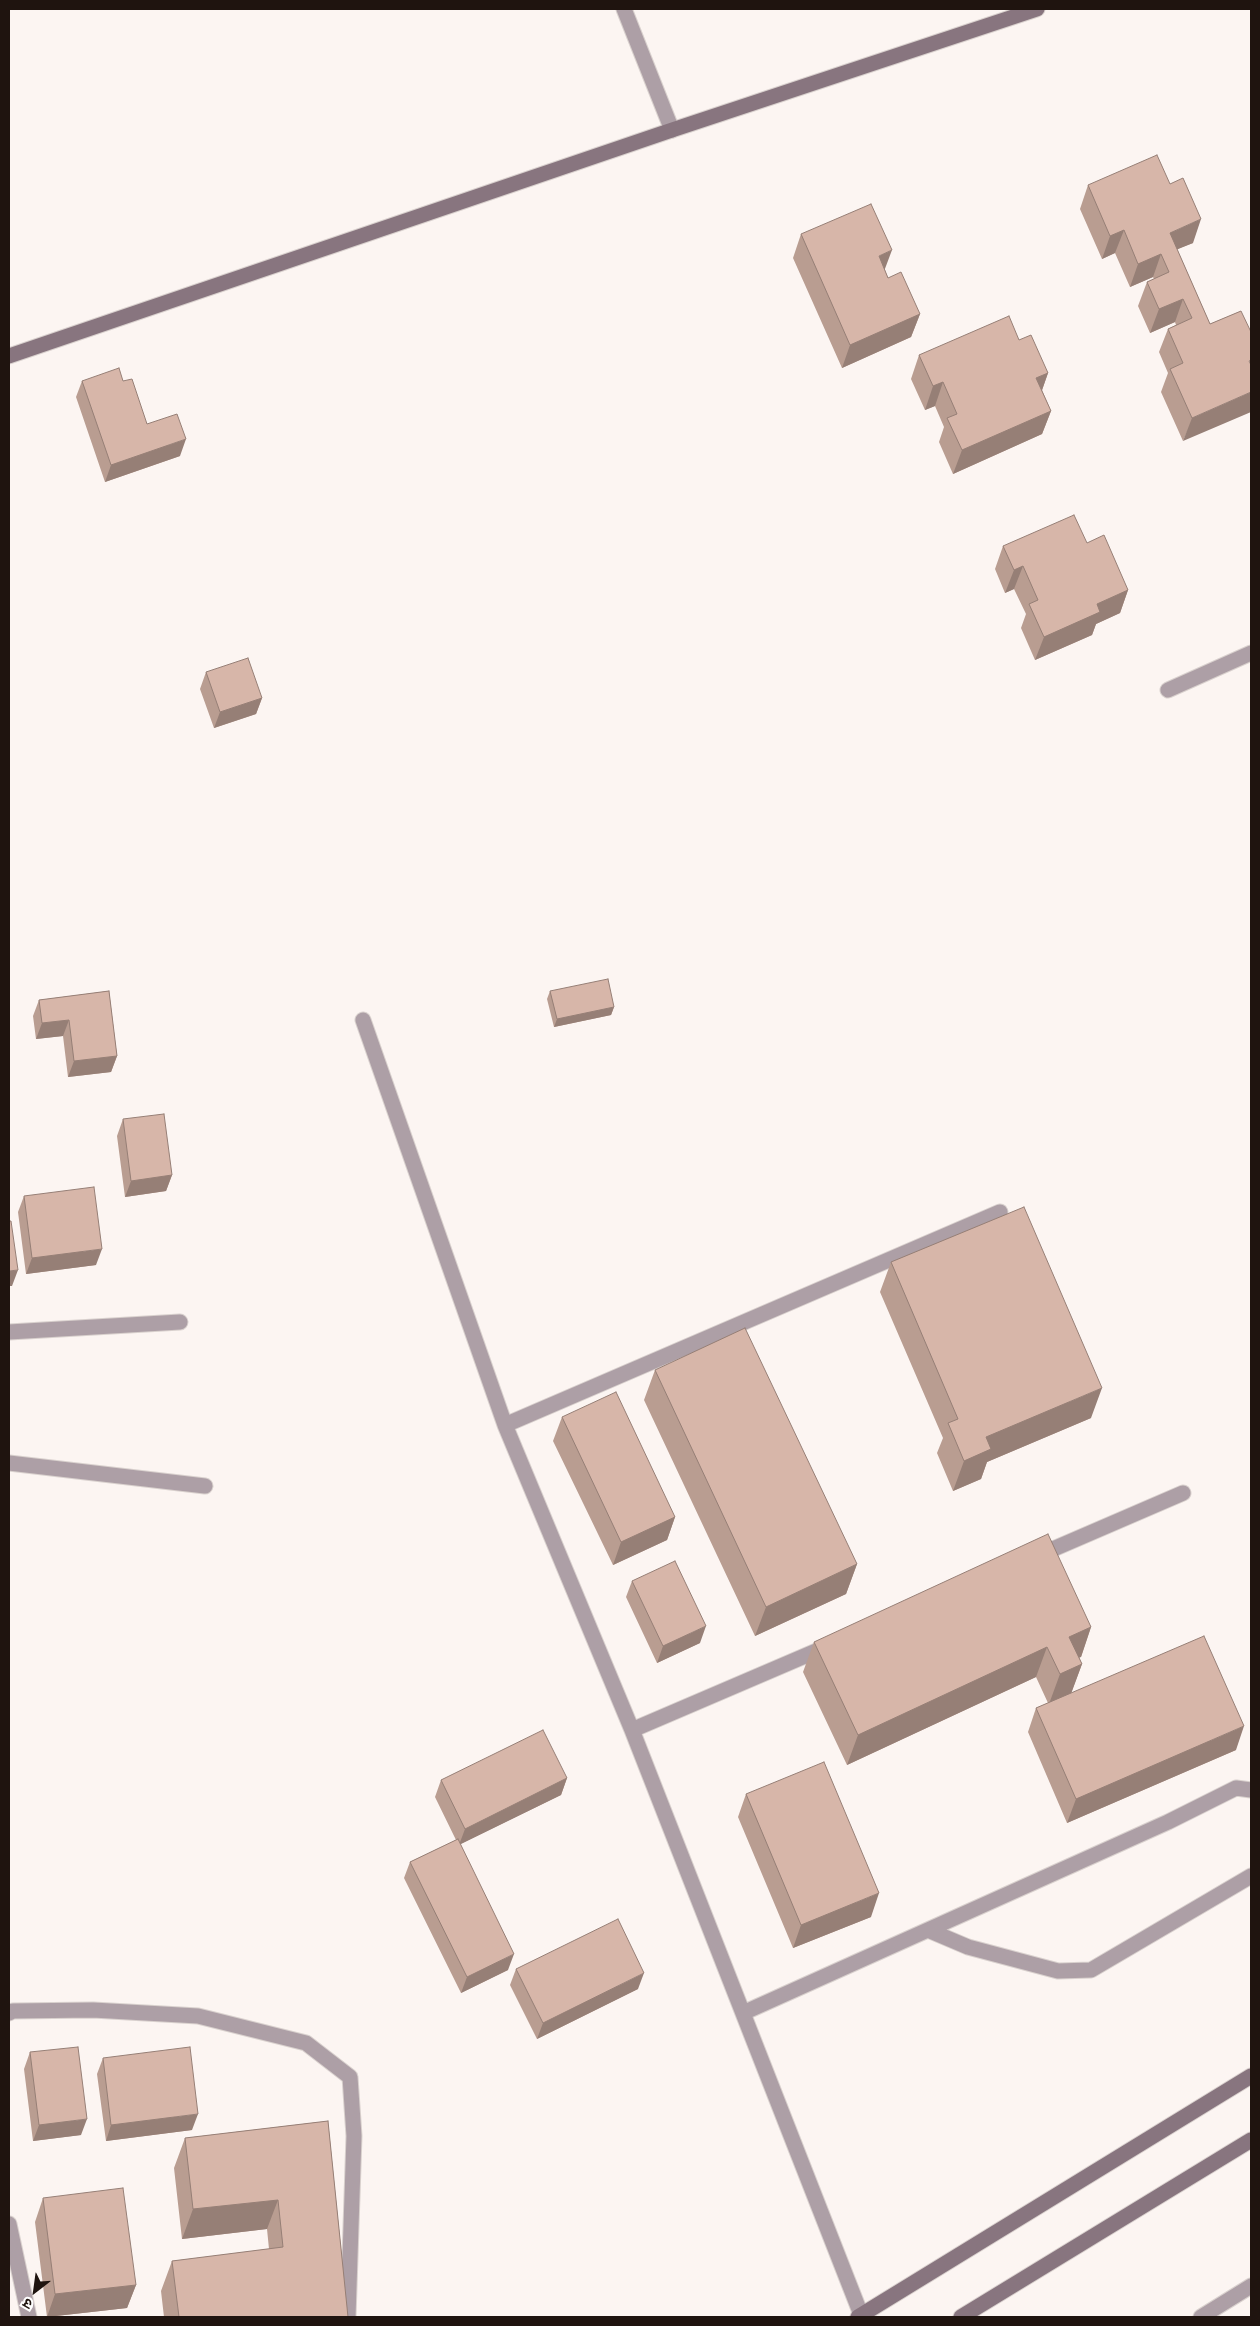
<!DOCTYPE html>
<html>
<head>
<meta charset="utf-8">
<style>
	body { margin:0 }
	#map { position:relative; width:1260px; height:2326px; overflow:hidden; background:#fcf5f2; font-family:"Exo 2","Noto Sans Devanagari",sans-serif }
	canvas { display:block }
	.frame { position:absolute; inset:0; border:10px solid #1f140f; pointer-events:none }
	.north { position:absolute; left:10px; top:2266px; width:50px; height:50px; -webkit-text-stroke:4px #fff; paint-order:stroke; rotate:210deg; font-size:14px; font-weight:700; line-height:20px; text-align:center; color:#1f140f }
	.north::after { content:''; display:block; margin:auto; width:18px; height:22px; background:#1f140f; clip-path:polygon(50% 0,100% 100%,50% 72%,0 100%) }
</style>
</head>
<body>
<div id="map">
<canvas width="1260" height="2326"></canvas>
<div class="frame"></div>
<div class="north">उ</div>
</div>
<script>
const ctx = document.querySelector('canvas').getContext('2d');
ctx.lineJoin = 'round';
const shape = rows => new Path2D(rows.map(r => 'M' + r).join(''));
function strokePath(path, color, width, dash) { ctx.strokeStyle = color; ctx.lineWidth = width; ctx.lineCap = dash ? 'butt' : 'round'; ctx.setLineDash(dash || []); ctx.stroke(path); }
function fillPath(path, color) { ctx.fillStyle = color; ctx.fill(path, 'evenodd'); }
const lane = shape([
	[624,9,672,130],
	[363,1020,505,1425,632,1730,862,2317],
	[505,1425,1000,1212],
	[1037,1556,1183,1493],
	[632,1730,828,1646],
	[928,1930,968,1947,1058,1971,1091,1970,1251,1876],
	[9,2013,13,2011,93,2010,198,2016,306,2043,350,2077,354,2136,348,2317],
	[743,2013,1168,1822,1236,1788,1251,1790],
	[9,2224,29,2317]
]);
const street = shape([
	[1168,690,1251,653],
	[9,1332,180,1322],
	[9,1463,205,1486],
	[1201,2317,1251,2286]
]);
const secondary = shape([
	[9,356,672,130,1037,9],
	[858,2317,1251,2076],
	[961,2317,1251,2140]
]);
strokePath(lane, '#d9d1ce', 17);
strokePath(street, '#d9d1ce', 17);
strokePath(secondary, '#d9d1ce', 17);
strokePath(lane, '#ad9fa6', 15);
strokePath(street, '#ad9fa6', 15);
strokePath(secondary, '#88757f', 15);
fillPath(shape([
	[1088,185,1193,243,1177,249,1210,324,1241,311,1183,441,1161,392,1168,373,1159,352,1168,329,1176,325,1175,322,1150,333,1138,306,1147,282,1154,279,1153,277,1130,287,1115,253,1102,259,1080,209],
	[801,234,885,270,888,278,920,314,911,337,842,368,793,258],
	[1019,340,1048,373,1042,390,1051,411,1042,434,953,474,939,442,944,427,935,406,925,410,911,379,919,355],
	[82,381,123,381,147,424,180,456,105,482,76,397],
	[1087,543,1128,590,1120,613,1096,624,1092,635,1035,660,1021,628,1026,614,1014,589,1005,593,995,569,1003,546],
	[206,672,262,698,256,714,214,728,200,689],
	[109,991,117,1056,111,1072,68,1077,63,1036,36,1039,33,1016,39,1000],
	[550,991,614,1007,611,1015,554,1027,547,999],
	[123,1119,172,1175,166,1191,125,1197,117,1136],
	[24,1196,96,1265,26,1274,18,1212],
	[891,1262,1091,1418,987,1462,981,1479,953,1491,937,1453,943,1438,880,1292],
	[655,1370,857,1564,846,1594,755,1636,644,1400],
	[562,1417,675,1517,667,1540,613,1565,553,1441],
	[632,1581,700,1643,657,1663,626,1597],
	[1091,1627,1081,1657,1079,1657,1082,1664,1071,1693,1236,1750,1067,1823,1028,1732,1036,1708,1048,1703,1036,1677,847,1765,803,1672,814,1642],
	[567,1778,561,1795,460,1844,508,1970,461,1993,404,1878,410,1862,456,1840,435,1797,441,1780],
	[746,1794,871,1917,793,1948,738,1817],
	[516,1969,638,1989,537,2039,510,1985],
	[30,2052,81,2135,33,2141,24,2069],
	[103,2058,192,2130,106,2141,97,2074],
	[328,2121,348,2317,164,2317,161,2291,172,2261,269,2249,267,2229,182,2239,174,2168,185,2138],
	[43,2198,136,2285,127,2308,47,2317,35,2222]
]), '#b99d91');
fillPath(shape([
	[1201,219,1193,243,1161,256,1170,233],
	[1124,230,1115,253,1102,259,1110,236],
	[892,250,883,274,879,256],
	[1161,254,1153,277,1130,287,1138,264],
	[1183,299,1175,322,1150,333,1159,309],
	[920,314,911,337,842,368,850,345],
	[1048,373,1040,396,1036,378],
	[943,382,935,406,925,410,933,386],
	[1251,392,1251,412,1183,441,1192,418],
	[1051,411,1042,434,953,474,962,450],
	[186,439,180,456,105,482,111,465],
	[1023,566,1014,589,1005,593,1014,570],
	[1128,590,1120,613,1096,624,1092,635,1035,660,1044,637,1097,604],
	[262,698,256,714,214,728,220,712],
	[614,1007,611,1015,554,1027,557,1019],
	[69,1020,63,1036,36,1039,42,1023],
	[117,1056,111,1072,68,1077,74,1061],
	[172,1175,166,1191,125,1197,131,1181],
	[102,1249,96,1265,26,1274,32,1258],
	[18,1270,12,1286,9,1286,9,1271],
	[1102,1388,1091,1418,987,1462,981,1479,953,1491,964,1461,986,1437],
	[675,1517,667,1540,613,1565,621,1542],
	[857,1564,846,1594,755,1636,766,1607],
	[706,1626,700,1643,657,1663,663,1646],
	[1091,1627,1081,1657,1058,1667,1069,1637],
	[1047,1647,1036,1677,847,1765,858,1735],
	[1082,1664,1071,1694,1049,1704,1060,1674],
	[1244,1726,1236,1750,1067,1823,1076,1799],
	[567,1778,561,1795,459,1845,465,1829],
	[879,1893,871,1917,793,1948,801,1925],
	[514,1954,508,1970,461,1993,467,1977],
	[644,1973,638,1989,537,2039,543,2023],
	[198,2114,192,2130,106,2141,111,2125],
	[87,2119,81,2135,33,2141,39,2125],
	[278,2200,267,2229,182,2239,193,2209],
	[136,2285,127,2308,47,2317,55,2294]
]), '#967f76');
const building = shape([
	[1157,155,1170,184,1183,178,1201,219,1170,233,1210,324,1241,311,1251,332,1251,360,1249,361,1251,365,1251,392,1192,418,1170,369,1183,363,1168,329,1192,318,1183,299,1159,309,1147,282,1169,272,1161,254,1138,264,1124,230,1110,236,1088,185,1157,155],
	[871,204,892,250,879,256,888,278,901,272,920,314,850,345,801,234,871,204],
	[1009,316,1019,340,1031,335,1048,373,1036,378,1051,411,962,450,947,418,957,414,943,382,933,386,919,355,1009,316],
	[119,368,123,381,132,379,147,424,177,414,186,439,111,465,82,381,119,368],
	[1074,515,1087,543,1104,535,1128,590,1097,604,1100,612,1044,637,1029,604,1038,600,1023,566,1014,570,1003,546,1074,515],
	[248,658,262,698,220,712,206,672,248,658],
	[608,979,614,1007,557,1019,550,991,608,979],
	[109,991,117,1056,74,1061,69,1020,42,1023,39,1000,109,991],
	[164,1114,172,1175,131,1181,123,1119,164,1114],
	[94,1187,102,1249,32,1258,24,1196,94,1187],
	[1024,1207,1102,1388,986,1437,991,1449,964,1461,948,1423,958,1419,891,1262,1024,1207],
	[9,1221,11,1221,18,1270,9,1271,9,1221],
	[745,1328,857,1564,766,1607,655,1370,745,1328],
	[616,1392,675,1517,621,1542,562,1417,616,1392],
	[1048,1534,1091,1627,1069,1637,1082,1664,1060,1674,1047,1647,858,1735,814,1642,1048,1534],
	[675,1561,706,1626,663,1646,632,1581,675,1561],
	[1204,1636,1244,1726,1076,1799,1036,1708,1204,1636],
	[543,1730,567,1778,465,1829,441,1780,543,1730],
	[824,1762,879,1893,801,1925,746,1794,824,1762],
	[458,1839,514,1954,467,1977,410,1862,458,1839],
	[618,1919,644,1973,543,2023,516,1969,618,1919],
	[78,2047,87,2119,39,2125,30,2052,78,2047],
	[190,2047,198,2114,111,2125,103,2058,190,2047],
	[328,2121,348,2317,179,2317,172,2261,283,2247,278,2200,193,2209,185,2138,328,2121],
	[123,2188,136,2285,55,2294,43,2198,123,2188]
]);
fillPath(building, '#d7b6a9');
strokePath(building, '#967f76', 1);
</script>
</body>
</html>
